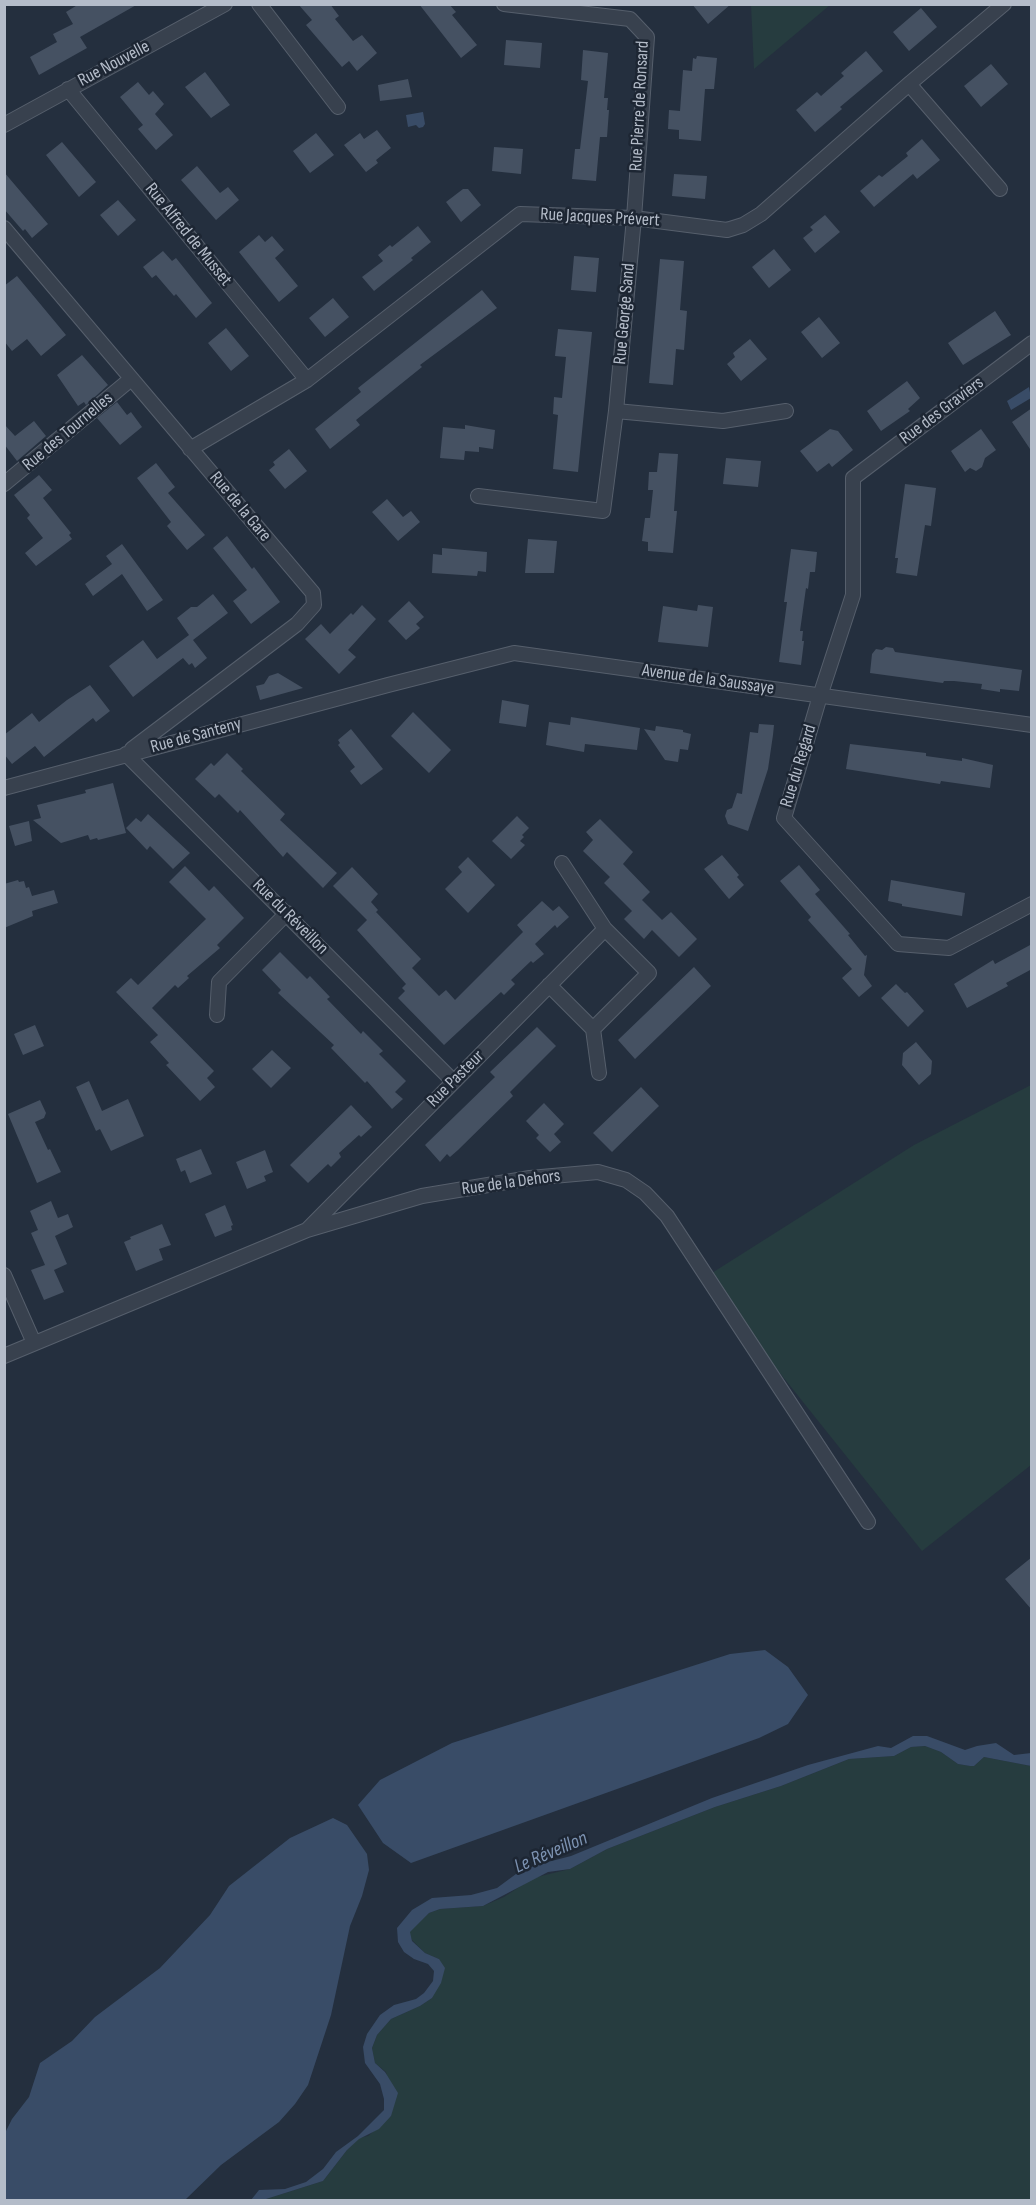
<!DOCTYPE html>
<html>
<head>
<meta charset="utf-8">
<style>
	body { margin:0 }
	#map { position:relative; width:1036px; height:2205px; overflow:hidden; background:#242f3e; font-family:"Sofia Sans Condensed",sans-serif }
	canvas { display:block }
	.frame { position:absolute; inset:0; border:6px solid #b4bcc9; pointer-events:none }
</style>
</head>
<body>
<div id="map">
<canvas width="1036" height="2205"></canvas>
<div class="frame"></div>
</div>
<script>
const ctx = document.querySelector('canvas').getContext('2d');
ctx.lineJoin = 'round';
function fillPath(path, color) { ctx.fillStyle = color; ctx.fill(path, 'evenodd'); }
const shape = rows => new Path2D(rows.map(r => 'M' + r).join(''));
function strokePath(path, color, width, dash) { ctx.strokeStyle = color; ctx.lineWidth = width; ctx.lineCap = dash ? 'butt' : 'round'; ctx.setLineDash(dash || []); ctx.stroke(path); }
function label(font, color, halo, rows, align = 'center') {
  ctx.font = font + ' "Sofia Sans Condensed",sans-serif'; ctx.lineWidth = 5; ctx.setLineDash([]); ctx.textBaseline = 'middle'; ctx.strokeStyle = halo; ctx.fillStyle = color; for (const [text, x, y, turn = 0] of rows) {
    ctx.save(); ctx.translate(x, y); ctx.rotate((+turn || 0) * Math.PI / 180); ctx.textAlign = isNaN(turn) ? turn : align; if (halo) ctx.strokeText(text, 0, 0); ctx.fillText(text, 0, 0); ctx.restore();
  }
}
fillPath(shape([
	[751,5,751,4,830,5,754,69],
	[1031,1085,1031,1465,922,1551,704,1278,914,1145],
	[925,1746,941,1752,958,1764,970,1766,974,1766,984,1757,1031,1766,1031,2200,263,2200,323,2181,347,2150,359,2138,368,2136,391,2116,386,2072,375,2063,372,2048,377,2035,391,2019,420,2006,432,1998,439,1959,425,1953,412,1940,409,1932,429,1913,440,1909,483,1906,504,1897,533,1878,570,1869,607,1849,715,1807,781,1786,849,1759,894,1756,911,1747]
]), '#263c3f');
fillPath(shape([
	[423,112,425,124,423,127,419,128,416,125,408,127,406,115],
	[1029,387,1031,398,1011,410,1007,401],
	[765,1650,788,1667,808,1695,788,1724,759,1738,411,1863,383,1843,358,1805,380,1780,452,1743,730,1654],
	[913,1736,927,1736,965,1750,977,1746,996,1743,1014,1755,1031,1753,1031,1766,984,1757,974,1766,970,1766,958,1764,941,1752,925,1746,911,1747,894,1756,849,1759,781,1786,715,1807,607,1849,570,1869,548,1872,483,1906,440,1909,429,1913,410,1932,412,1941,425,1953,439,1959,445,1968,441,1983,432,1998,420,2006,391,2019,377,2035,372,2048,375,2063,385,2072,398,2093,391,2116,379,2129,359,2139,347,2150,323,2181,263,2200,251,2200,259,2190,285,2189,306,2182,323,2169,336,2152,358,2136,384,2110,384,2099,380,2084,365,2063,363,2047,367,2034,380,2015,394,2005,416,1999,424,1993,433,1981,434,1971,428,1964,414,1959,404,1952,398,1942,397,1928,412,1910,432,1898,471,1895,497,1888,516,1874,536,1865,571,1856,712,1798,808,1765,878,1746,891,1748],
	[333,1818,347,1825,356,1838,367,1854,369,1870,362,1896,350,1926,331,2015,308,2085,295,2104,279,2122,221,2165,185,2200,5,2200,5,2133,12,2119,29,2097,40,2063,72,2041,95,2017,160,1968,210,1915,229,1886,290,1838]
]), '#394c67');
fillPath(shape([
	[79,4,138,4,80,37,87,48,39,75,30,57,57,42,53,34,73,24,66,12],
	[298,4,330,4,339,16,335,19,353,41,362,35,377,53,357,71,349,61,342,67,306,25,312,20],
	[419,4,449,4,456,12,452,15,477,45,461,58],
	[692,4,731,4,708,24],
	[921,8,937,27,909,51,893,32],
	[506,40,542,43,540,68,504,65],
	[583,50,608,53,604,98,608,98,607,110,609,110,607,137,600,137,596,181,572,179,575,149,580,149,588,81,581,80],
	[866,51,883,71,840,107,842,109,815,132,796,110,817,92,821,96,844,76,841,73],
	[697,56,717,58,714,89,705,89,701,141,679,139,679,130,668,129,669,110,680,111,683,70,692,71,693,58,696,59],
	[991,64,1008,84,981,107,964,86],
	[205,72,230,105,211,118,185,87],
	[408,79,412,97,380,101,378,85],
	[138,82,149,95,153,91,164,104,155,114,173,135,156,150,138,129,143,125,120,97],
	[377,130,391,148,376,160,378,163,366,172,344,145,360,133,364,139],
	[316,133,334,155,310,173,293,151],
	[922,139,940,160,917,179,913,174,874,207,860,191,879,175,882,177,908,156,906,153],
	[62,142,96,182,79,197,46,155],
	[494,147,523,149,521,174,492,171],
	[197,166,220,193,228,187,239,200,216,220,181,180],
	[4,172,48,224,32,238,25,229,23,231,4,209],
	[674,174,707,176,705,199,672,196],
	[463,189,468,189,481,205,461,222,446,202],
	[118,200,136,220,118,236,100,215],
	[825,215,840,232,815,253,803,238,813,230,810,227],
	[418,226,431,242,411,258,413,260,374,291,362,277,383,261,378,255,390,245,392,247],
	[259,235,265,242,272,236,284,250,275,258,298,286,279,302,239,252],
	[774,249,791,270,769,288,752,267],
	[163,251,172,261,176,258,212,303,196,318,176,294,174,296,156,275,152,278,143,267],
	[574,256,599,258,596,292,571,290],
	[660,259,684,261,680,310,687,311,684,350,676,349,673,385,649,383],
	[17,276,66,335,41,356,27,339,12,351,4,341,4,286],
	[482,290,497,308,420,365,422,367,356,420,360,425,330,449,315,429,361,392,358,388],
	[333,298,349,317,325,337,309,318],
	[995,311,1011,335,963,365,948,343],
	[819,317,840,343,822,358,801,332],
	[226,328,249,356,231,371,208,343],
	[558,329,592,332,578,472,553,469,558,415,553,414,554,397,562,398,566,357,555,356],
	[750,339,767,359,741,381,727,364,735,357,733,353],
	[82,355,108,385,86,405,84,402,78,406,57,375],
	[907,381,920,398,908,409,910,411,881,431,867,411],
	[117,402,127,415,131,412,142,427,120,445,97,418],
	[1032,408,1032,452,1012,422],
	[34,421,46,436,17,461,4,444,4,424,15,436],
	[465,425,495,430,493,449,479,447,479,452,465,451,464,460,440,458,443,427,465,429],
	[830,429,838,431,853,450,832,467,829,463,817,472,800,451],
	[981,429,996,450,985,458,982,467,976,471,970,468,965,472,951,451],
	[289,449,307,471,285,489,269,470,275,465,273,462],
	[659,453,678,454,674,511,677,511,673,553,648,551,648,542,642,541,645,518,650,518,653,490,648,490,649,472,657,472],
	[726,458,761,461,758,487,723,484],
	[156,463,175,487,168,493,205,535,187,550,167,526,171,522,137,478],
	[39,475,52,490,43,498,71,533,69,535,72,539,36,566,25,553,43,538,27,518,30,515,14,495],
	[905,484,936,488,931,526,925,525,917,576,896,573,898,558,895,558],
	[387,499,403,517,411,511,420,522,398,541,372,512],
	[227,536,252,569,254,567,280,602,251,624,233,601,247,590,213,548],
	[528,539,557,541,554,573,525,573],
	[122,544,163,600,147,611,122,574,93,596,85,584,112,564,106,556],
	[442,548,487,552,486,572,478,571,477,576,432,573,433,554,442,555],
	[791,549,817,552,815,572,810,572,808,589,806,588,800,631,803,631,802,641,804,641,801,665,779,662,787,602,784,602],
	[213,594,228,613,193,640,207,658,195,668,192,663,189,665,183,658,133,697,109,666,143,640,157,659,189,635,177,618,191,607,197,607],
	[409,601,424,617,416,624,420,628,406,640,388,621],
	[362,605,376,619,348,650,356,657,339,674,305,639,321,624,330,634,351,613,353,615],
	[698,605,713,607,708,647,658,642,663,606,697,611],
	[886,647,893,648,895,652,1022,670,1019,691,1000,689,1000,692,981,689,982,684,954,681,944,681,943,683,870,673,872,654,876,649,882,650],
	[278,673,303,688,260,700,256,686,264,684,269,676],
	[90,685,110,711,96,722,93,718,44,757,35,746,12,764,4,754,4,735,32,713,39,722,67,700],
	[502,700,529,705,526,727,499,723],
	[413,712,451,750,429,773,391,736],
	[571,717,640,728,637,750,585,744,584,752,546,745,549,722,570,725],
	[759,724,774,725,773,735,768,769,748,831,728,824,725,816,727,810,732,808,737,793,742,794,750,732,758,733],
	[656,726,683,730,683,732,691,734,688,750,680,749,678,762,665,760,644,729,655,731],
	[351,729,383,769,361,785,350,771,355,767,338,745,340,743,338,740],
	[850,744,926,753,926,756,962,761,962,758,993,765,990,788,941,781,940,784,846,769],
	[227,753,243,769,241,771,285,814,280,820,337,873,323,888,287,852,283,857,240,810,238,813,219,794,215,798,195,779,211,763,214,766],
	[113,783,126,833,98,840,97,838,90,840,88,835,61,843,33,820,41,818,37,805,86,793,85,790],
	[148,814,190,853,173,869,150,846,147,850,126,828,136,818,141,822],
	[517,816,529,828,522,835,524,837,520,841,525,845,511,859,492,841],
	[600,819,633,852,623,864,650,892,642,900,662,920,671,912,697,939,679,957,652,930,644,939,624,919,632,911,604,883,610,877,583,851,593,840,586,832],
	[29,821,32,841,15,846,9,826],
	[722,855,739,875,737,877,744,885,729,899,704,869],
	[468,857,495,885,468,913,445,889,462,872,458,867],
	[799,865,820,890,815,894,850,934,848,935,865,956,867,955,864,975,872,986,859,997,842,978,852,969,808,920,811,917,780,881],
	[185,866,209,891,214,886,244,918,217,945,220,948,187,976,189,978,178,988,175,985,152,1008,214,1071,207,1078,215,1087,200,1101,166,1065,169,1063,150,1042,158,1035,116,992,131,978,138,985,206,919,169,882],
	[352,867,378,894,371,902,378,910,371,917,376,912,421,959,412,968,439,996,446,990,455,1000,523,932,517,925,542,901,553,911,559,906,569,917,557,928,555,925,535,944,544,954,533,963,531,961,511,980,515,984,504,995,501,992,444,1045,398,998,405,991,402,988,406,984,357,930,367,920,333,886],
	[18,880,19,882,24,881,26,888,29,887,32,896,54,890,58,903,32,911,33,916,4,928,4,884],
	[891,880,965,893,962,916,902,906,902,904,888,901],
	[1032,944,1032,969,1006,983,1008,986,967,1008,954,984,993,960,995,964],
	[280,952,307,979,310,976,330,997,327,999,361,1034,363,1031,383,1051,379,1054,406,1081,395,1092,403,1099,392,1109,367,1081,365,1083,331,1048,334,1045,278,993,281,990,262,970],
	[694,967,711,986,635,1059,618,1040],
	[896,984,905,993,907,992,924,1011,908,1027,881,998],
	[35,1025,44,1046,23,1055,14,1034],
	[537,1027,556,1046,510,1092,513,1096,458,1150,450,1157,447,1154,440,1162,425,1145,495,1077,490,1072],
	[916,1042,932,1061,931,1074,919,1085,902,1065,903,1053],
	[272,1050,291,1068,271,1088,252,1069],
	[89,1081,102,1111,128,1099,144,1136,111,1151,100,1129,96,1131,76,1087],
	[641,1087,659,1106,612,1152,593,1133],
	[40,1100,46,1113,44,1118,35,1122,48,1150,50,1149,61,1172,37,1183,8,1114],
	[544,1103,564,1124,554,1134,561,1142,550,1152,536,1138,539,1135,526,1121],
	[351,1105,372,1127,361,1137,359,1135,339,1153,341,1157,331,1167,328,1164,308,1183,290,1165],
	[201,1149,212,1174,190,1183,185,1170,181,1172,176,1159],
	[265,1150,273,1172,264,1176,266,1181,247,1189,236,1162],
	[51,1201,58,1218,68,1214,73,1227,55,1236,67,1264,54,1270,64,1292,44,1300,31,1270,45,1265,31,1233,38,1230,30,1211],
	[225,1205,233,1225,231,1226,232,1230,215,1237,205,1214],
	[162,1224,171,1245,159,1249,163,1260,136,1271,124,1242,131,1239,130,1237],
	[1032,1557,1032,1610,1005,1579]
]), '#455162');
const street = shape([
	[259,4,338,107],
	[909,84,1000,189],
	[68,89,307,380],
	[4,125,225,4],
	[4,228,313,593,314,605,297,624,132,749],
	[1032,343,853,478,853,595,820,696,784,818,898,944,949,948,1032,904],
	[616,411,723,421,786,411],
	[190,449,307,380,520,214,634,218,727,230,743,225,761,214,909,84,1004,4],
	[4,484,131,379],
	[478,496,603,511,616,411,634,218,647,37,630,19,504,4],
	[126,754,453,1081],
	[4,788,388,685,514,653,1032,725],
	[549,985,593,1029,649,973,605,929,562,863],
	[217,1015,219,982,287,913],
	[593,1029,599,1073],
	[308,1229,605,929],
	[4,1275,34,1343],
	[4,1356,307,1230,422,1196,530,1178,598,1172,626,1180,645,1193,667,1216,868,1522]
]);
strokePath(street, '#565f6c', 16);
strokePath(street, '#38414e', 14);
label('18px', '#b4bcc9', '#1d2633', [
	["Rue Nouvelle",114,64,-28],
	["Rue Pierre de Ronsard",640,106,-87],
	["Rue Jacques Prévert",600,218,3],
	["Rue Alfred de Musset",188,235,51],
	["Rue George Sand",625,314,-85],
	["Rue des Graviers",942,411,-37],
	["Rue des Tournelles",68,432,-40],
	["Rue de la Gare",240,507,50],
	["Avenue de la Saussaye",708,680,8],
	["Rue de Santeny",196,736,-15],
	["Rue du Regard",799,766,-73],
	["Rue du Réveillon",290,917,45],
	["Rue Pasteur",456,1079,-45],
	["Rue de la Dehors",511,1183,-8]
]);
label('italic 20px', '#7c92b1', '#1d2633', [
	["Le Réveillon",551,1853,-23]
]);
</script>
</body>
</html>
